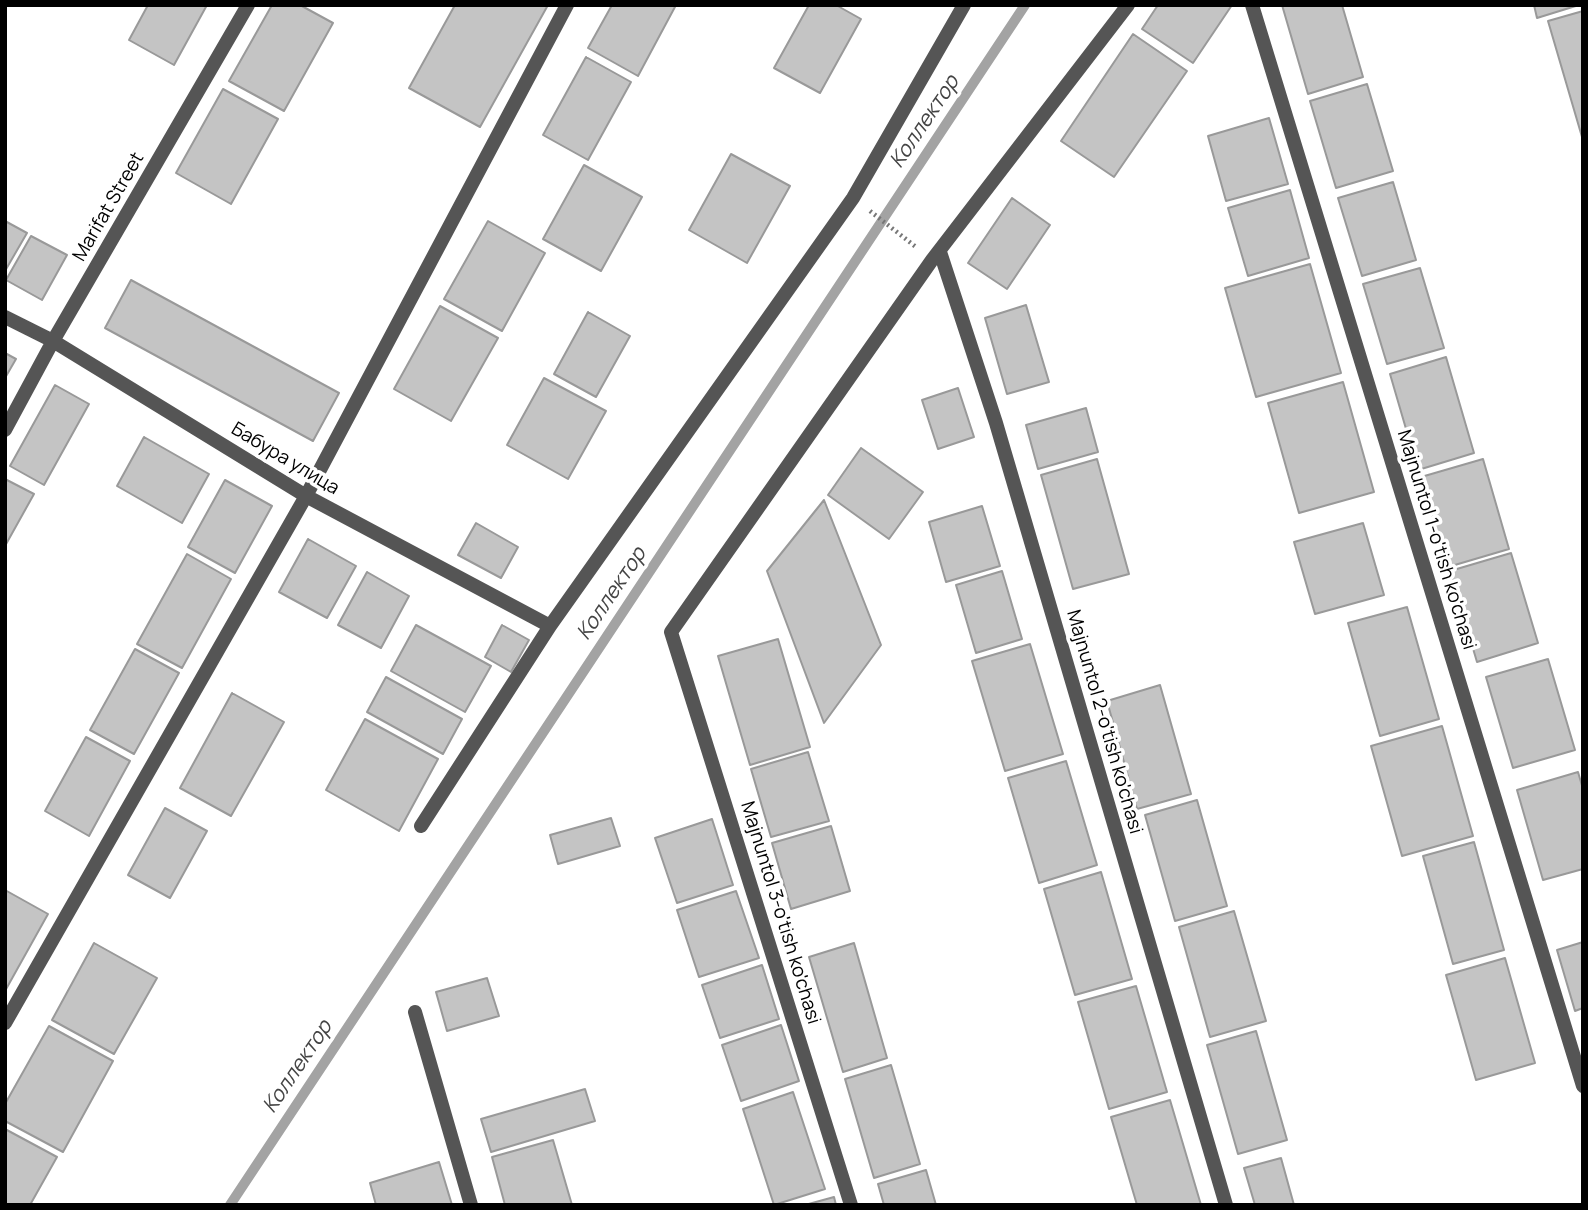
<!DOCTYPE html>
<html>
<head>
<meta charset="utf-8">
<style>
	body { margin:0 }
	#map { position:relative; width:1588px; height:1210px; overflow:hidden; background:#fff; font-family:Manrope,sans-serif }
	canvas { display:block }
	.frame { position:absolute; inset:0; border:7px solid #000; pointer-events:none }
</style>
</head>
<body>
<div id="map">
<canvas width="1588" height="1210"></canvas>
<div class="frame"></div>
</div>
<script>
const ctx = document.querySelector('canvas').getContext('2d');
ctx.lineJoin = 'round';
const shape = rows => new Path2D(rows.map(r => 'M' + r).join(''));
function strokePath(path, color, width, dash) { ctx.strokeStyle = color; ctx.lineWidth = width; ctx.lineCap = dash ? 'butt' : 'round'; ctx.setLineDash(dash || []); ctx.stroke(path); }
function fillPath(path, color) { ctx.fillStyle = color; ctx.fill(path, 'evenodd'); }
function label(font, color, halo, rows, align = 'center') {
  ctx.font = font + ' Manrope,sans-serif'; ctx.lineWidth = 7; ctx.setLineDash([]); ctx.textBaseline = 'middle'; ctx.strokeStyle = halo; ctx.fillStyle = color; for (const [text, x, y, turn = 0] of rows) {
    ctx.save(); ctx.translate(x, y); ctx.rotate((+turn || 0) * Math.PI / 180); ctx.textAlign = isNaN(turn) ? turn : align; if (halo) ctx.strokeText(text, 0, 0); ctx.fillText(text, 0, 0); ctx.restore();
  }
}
strokePath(shape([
	[230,1205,1025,5]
]), '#a3a3a3', 10);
const building = shape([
	[148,5,207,5,174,65,129,40,148,5],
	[272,5,300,5,333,23,284,111,229,81,272,5],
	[455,5,548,5,480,127,409,88,455,5],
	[612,5,676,5,638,76,588,48,612,5],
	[809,5,836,5,861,19,820,93,774,68,809,5],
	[1158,5,1232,5,1193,63,1142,29,1158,5],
	[1282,5,1342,5,1363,77,1308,94,1282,5],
	[1534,5,1579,5,1537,18,1534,5],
	[1583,11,1583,137,1582,137,1548,21,1583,11],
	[1133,34,1187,71,1114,177,1061,141,1133,34],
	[586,57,631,82,588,160,543,135,586,57],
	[1367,84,1393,171,1336,188,1310,101,1367,84],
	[223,89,278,119,231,204,176,173,223,89],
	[1269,118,1288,184,1226,201,1208,136,1269,118],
	[731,154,790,186,747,263,689,230,731,154],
	[584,165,642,197,601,271,543,239,584,165],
	[1393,182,1416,260,1362,276,1338,198,1393,182],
	[1290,190,1309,258,1248,276,1228,208,1290,190],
	[1012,198,1050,225,1007,289,968,263,1012,198],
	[5,221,27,233,5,271,5,221],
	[488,221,545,253,502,331,444,299,488,221],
	[31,236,67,255,42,300,6,280,31,236],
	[1310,264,1341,373,1256,397,1225,288,1310,264],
	[1420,268,1444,348,1387,364,1363,284,1420,268],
	[131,280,339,393,313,441,105,328,131,280],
	[1026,305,1049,382,1007,394,985,318,1026,305],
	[440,306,498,338,451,421,394,389,440,306],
	[588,312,630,336,596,397,554,374,588,312],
	[5,353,16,359,5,378,5,353],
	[1446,357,1474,453,1418,470,1390,374,1446,357],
	[544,378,606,411,568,479,507,445,544,378],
	[1343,382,1374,492,1299,513,1268,403,1343,382],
	[55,385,89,404,44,485,10,466,55,385],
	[958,388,974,437,938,449,922,400,958,388],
	[1086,408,1098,452,1038,469,1026,425,1086,408],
	[144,437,209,474,182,523,117,486,144,437],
	[861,448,923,492,889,539,828,495,861,448],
	[1097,459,1129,574,1073,589,1041,475,1097,459],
	[1483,459,1509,549,1448,567,1421,477,1483,459],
	[5,479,34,494,5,546,5,479],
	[225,480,272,506,235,573,188,547,225,480],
	[824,500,881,645,824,723,767,571,824,500],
	[982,506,1000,566,946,582,929,522,982,506],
	[476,523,518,547,501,578,458,555,476,523],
	[1363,523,1384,595,1315,614,1294,542,1363,523],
	[308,539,356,566,327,618,279,592,308,539],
	[1511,553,1538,643,1477,662,1450,571,1511,553],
	[187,554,231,579,182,668,137,644,187,554],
	[1002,571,1022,639,976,653,956,585,1002,571],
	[367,572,409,596,381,648,338,625,367,572],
	[1407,607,1439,719,1380,736,1348,623,1407,607],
	[416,625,491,666,465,712,391,671,416,625],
	[502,625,529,640,511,672,485,657,502,625],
	[778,639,810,747,750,765,718,656,778,639],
	[1030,644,1063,754,1005,771,972,661,1030,644],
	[135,649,179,673,134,754,90,730,135,649],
	[1548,659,1575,750,1513,768,1486,677,1548,659],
	[386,677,462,719,443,754,367,712,386,677],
	[1160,685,1191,794,1137,809,1107,701,1160,685],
	[232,693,284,722,231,816,180,788,232,693],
	[365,719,438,759,399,831,326,790,365,719],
	[1442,726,1473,836,1402,856,1371,746,1442,726],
	[86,737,130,761,89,836,45,811,86,737],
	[808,752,829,821,771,837,751,769,808,752],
	[1066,761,1097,865,1039,883,1008,778,1066,761],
	[1578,772,1583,789,1583,869,1543,880,1517,790,1578,772],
	[1197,800,1227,906,1175,921,1145,815,1197,800],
	[165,808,207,831,170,898,128,875,165,808],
	[611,818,620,846,558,864,550,835,611,818],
	[712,819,733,885,677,903,655,838,712,819],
	[831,826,850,891,791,909,772,843,831,826],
	[1474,842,1504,950,1453,964,1423,856,1474,842],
	[1101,872,1132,979,1075,995,1044,889,1101,872],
	[5,890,48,914,5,991,5,890],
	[736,891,759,958,699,977,677,910,736,891],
	[1234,911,1266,1021,1210,1037,1179,927,1234,911],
	[1583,942,1583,1008,1575,1011,1557,950,1583,942],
	[94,943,157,978,114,1054,52,1020,94,943],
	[854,943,887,1058,843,1072,809,957,854,943],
	[1505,958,1535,1063,1476,1080,1446,975,1505,958],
	[762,965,779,1019,720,1038,702,985,762,965],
	[487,978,499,1016,447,1031,436,992,487,978],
	[1136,986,1167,1092,1109,1109,1078,1002,1136,986],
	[781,1025,799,1081,741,1101,722,1045,781,1025],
	[49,1026,113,1061,63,1152,5,1121,5,1104,49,1026],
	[1256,1031,1287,1140,1238,1154,1207,1045,1256,1031],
	[891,1065,920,1164,874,1178,845,1079,891,1065],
	[585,1089,595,1121,491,1152,481,1119,585,1089],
	[793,1092,825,1189,774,1205,743,1109,793,1092],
	[1170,1100,1201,1205,1137,1205,1111,1117,1170,1100],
	[5,1129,57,1157,30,1205,5,1205,5,1129],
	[553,1140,572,1205,505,1205,492,1157,553,1140],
	[1281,1158,1294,1205,1255,1205,1244,1168,1281,1158],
	[439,1162,452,1205,376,1205,370,1183,439,1162],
	[926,1170,936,1205,884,1205,878,1184,926,1170],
	[834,1197,836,1205,805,1205,834,1197]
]);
fillPath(building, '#c4c4c4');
strokePath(building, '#999', 2);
strokePath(shape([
	[870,211,916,247]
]), '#777', 4.5, [2, 3.5]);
strokePath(shape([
	[1252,5,1583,1086],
	[940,252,996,423,1226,1205],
	[5,317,53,341,306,496,550,626],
	[5,430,53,341,248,5],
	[421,826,550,626,853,198,964,5],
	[415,1012,471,1205],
	[5,1023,306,496,567,5],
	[851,1205,671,632,932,260,1128,5]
]), '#555', 14);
label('19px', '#000', '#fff', [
	["Marifat Street",109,207,-60],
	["Бабура улица",285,459,31],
	["Majnuntol 1-o'tish ko'chasi",1436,540,73],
	["Majnuntol 2-o'tish ko'chasi",1104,722,74],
	["Majnuntol 3-o'tish ko'chasi",780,913,73]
]);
label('italic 21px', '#444', '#fff', [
	["Коллектор",925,122,-56],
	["Коллектор",612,594,-56],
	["Коллектор",298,1067,-56]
]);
</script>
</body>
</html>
